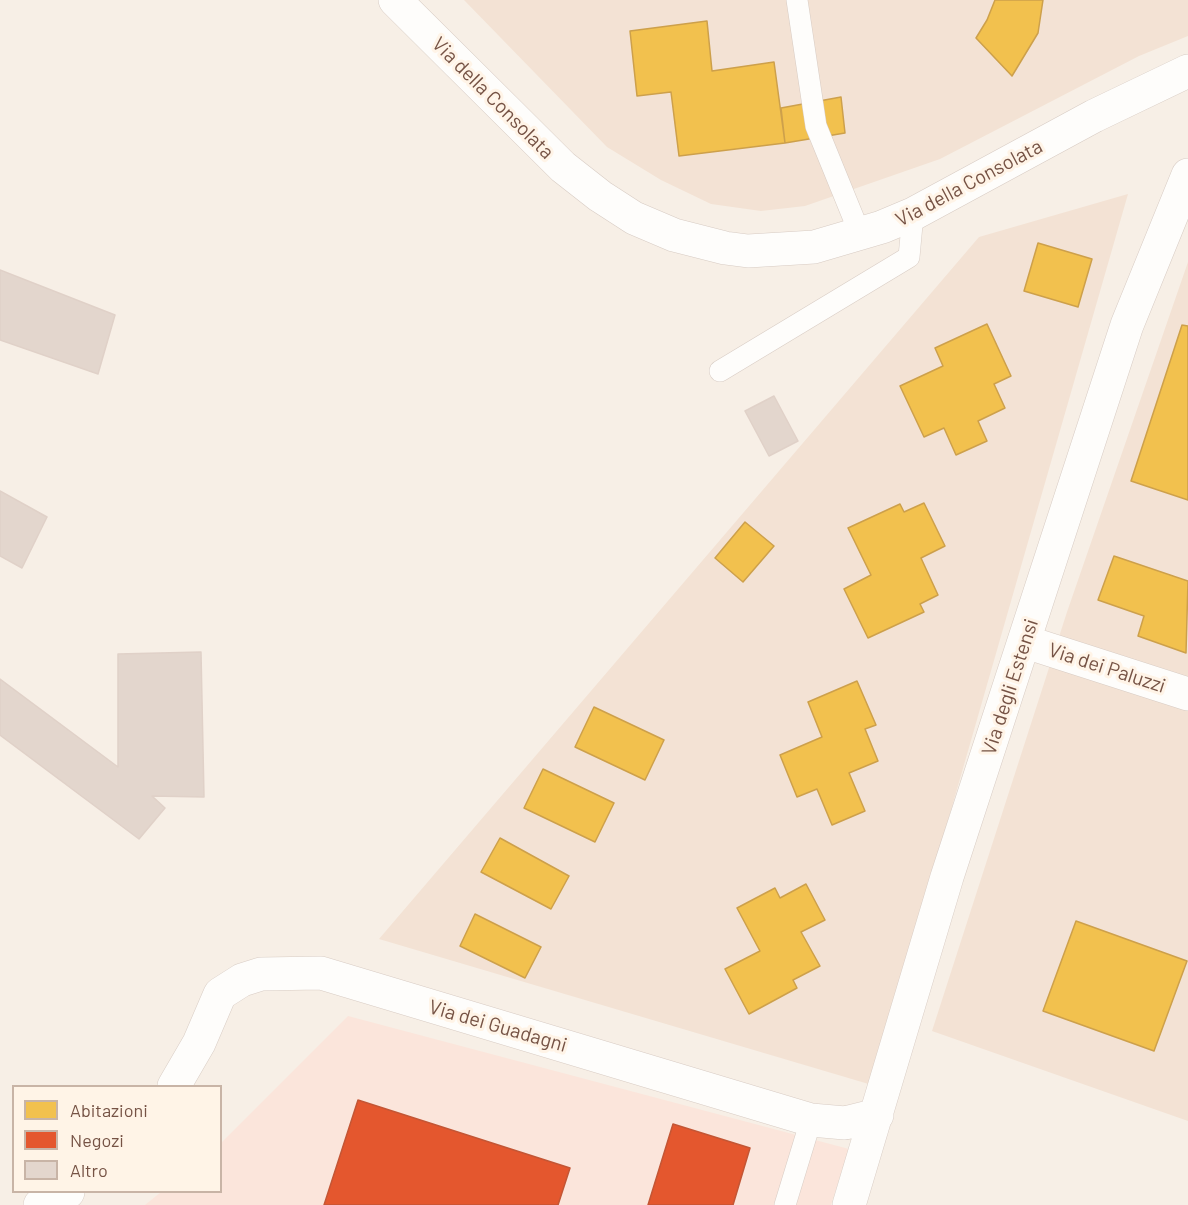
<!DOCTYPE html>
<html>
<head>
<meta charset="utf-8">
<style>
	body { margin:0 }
	#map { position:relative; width:1188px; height:1205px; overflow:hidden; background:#f7efe6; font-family:Barlow,sans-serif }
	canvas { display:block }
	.legend { position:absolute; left:12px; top:1085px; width:210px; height:108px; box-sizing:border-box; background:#fff4e7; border:2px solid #c8b4a6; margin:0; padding:8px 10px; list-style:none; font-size:18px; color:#765345 }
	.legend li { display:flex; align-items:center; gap:12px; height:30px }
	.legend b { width:30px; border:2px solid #c8b4a6 }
</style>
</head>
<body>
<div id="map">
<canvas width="1188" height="1205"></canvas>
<ul class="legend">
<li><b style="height:16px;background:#f2c14e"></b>Abitazioni</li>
<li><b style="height:16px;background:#e4572e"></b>Negozi</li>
<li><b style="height:16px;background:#e3d6cd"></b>Altro</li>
</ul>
</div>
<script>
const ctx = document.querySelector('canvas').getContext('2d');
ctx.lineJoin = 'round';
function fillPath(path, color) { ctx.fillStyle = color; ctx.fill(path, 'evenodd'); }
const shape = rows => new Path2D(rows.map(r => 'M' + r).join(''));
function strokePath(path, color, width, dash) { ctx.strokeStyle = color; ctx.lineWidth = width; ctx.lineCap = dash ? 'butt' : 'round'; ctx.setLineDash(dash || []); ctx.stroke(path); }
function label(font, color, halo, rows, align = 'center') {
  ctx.font = font + ' Barlow,sans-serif'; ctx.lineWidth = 6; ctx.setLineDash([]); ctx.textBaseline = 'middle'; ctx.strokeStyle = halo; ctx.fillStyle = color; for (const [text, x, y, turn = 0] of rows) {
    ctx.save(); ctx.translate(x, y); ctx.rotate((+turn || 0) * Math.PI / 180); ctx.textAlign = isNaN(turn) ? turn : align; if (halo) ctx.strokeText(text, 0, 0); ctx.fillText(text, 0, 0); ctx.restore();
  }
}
fillPath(shape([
	[464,0,1188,0,1188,36,1139,56,940,159,805,206,761,211,711,204,661,180,607,147],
	[1128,194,872,1085,379,939,979,237],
	[1188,262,1188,1121,932,1031,1067,612]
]), '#f3e2d4');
fillPath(shape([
	[348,1016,849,1149,831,1205,145,1205,161,1192,220,1192,221,1143]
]), '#fbe5db');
const homes = shape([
	[1043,0,1038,33,1012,76,976,38,987,20,995,0,1043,0],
	[707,21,712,71,774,62,785,143,679,156,671,92,637,96,630,31,707,21],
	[841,97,845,133,785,143,781,108,841,97],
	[1038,243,1092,259,1078,307,1024,291,1038,243],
	[987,324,1011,376,994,384,1005,408,978,421,987,441,956,455,944,428,924,437,900,386,943,366,935,348,987,324],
	[1182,325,1188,326,1188,500,1131,481,1182,325],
	[924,503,945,546,921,558,938,595,920,604,924,612,868,638,844,589,871,575,848,528,900,504,904,512,924,503],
	[745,522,774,546,743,582,715,558,745,522],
	[1114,556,1188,581,1186,653,1138,636,1144,616,1098,600,1114,556],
	[857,681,876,725,865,729,878,761,849,773,865,811,832,825,817,789,797,797,780,755,822,737,808,702,857,681],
	[594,707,664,740,645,780,575,747,594,707],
	[543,769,614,803,595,842,524,808,543,769],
	[500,838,569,876,551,909,481,872,500,838],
	[806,884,825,920,801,932,820,966,793,980,797,988,749,1014,725,969,760,951,737,908,775,888,780,898,806,884],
	[475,914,541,947,525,978,460,946,475,914],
	[1076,921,1187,961,1154,1051,1043,1011,1076,921]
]);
fillPath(homes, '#f2c14e');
strokePath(homes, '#cda04b', 1.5);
const shops = shape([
	[358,1100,570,1168,558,1205,324,1205,358,1100],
	[673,1124,750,1148,733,1205,648,1205,673,1124]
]);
fillPath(shops, '#e4572e');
strokePath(shops, '#c35635', 1.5);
const building = shape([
	[0,270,115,315,98,374,0,340,0,270],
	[774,396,798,441,769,456,745,411,774,396],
	[0,491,47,517,22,568,0,556,0,491],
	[201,652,204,797,152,796,165,808,139,839,0,735,0,679,118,767,118,654,201,652]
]);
fillPath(building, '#e3d6cd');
strokePath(building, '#e0d1c8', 1.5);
const lane = shape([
	[797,0,816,126,860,234],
	[720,371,909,257,913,214],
	[785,1205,811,1120]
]);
const street = shape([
	[1026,642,1188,694],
	[174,1086,199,1043,220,994,242,980,261,974,321,973,811,1120,845,1123,877,1115],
	[40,1205,68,1192],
	[849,1205,947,877,1127,325,1188,175]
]);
const secondary = shape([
	[395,0,563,167,600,196,634,218,674,235,725,248,748,251,814,247,882,227,913,214,1094,116,1188,71]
]);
strokePath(lane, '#d8ccc4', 22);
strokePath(street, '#d8ccc4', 34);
strokePath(secondary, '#d7cbc3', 34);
strokePath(lane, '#fefdfb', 21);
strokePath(street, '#fefdfb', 33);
strokePath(secondary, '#fefdfb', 33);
label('20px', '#765345', '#fff4e7', [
	["Via della Consolata",493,98,45],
	["Via della Consolata",969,183,-28],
	["Via dei Paluzzi",1107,668,18],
	["Via degli Estensi",1010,687,-72],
	["Via dei Guadagni",498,1026,16]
]);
</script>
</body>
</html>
